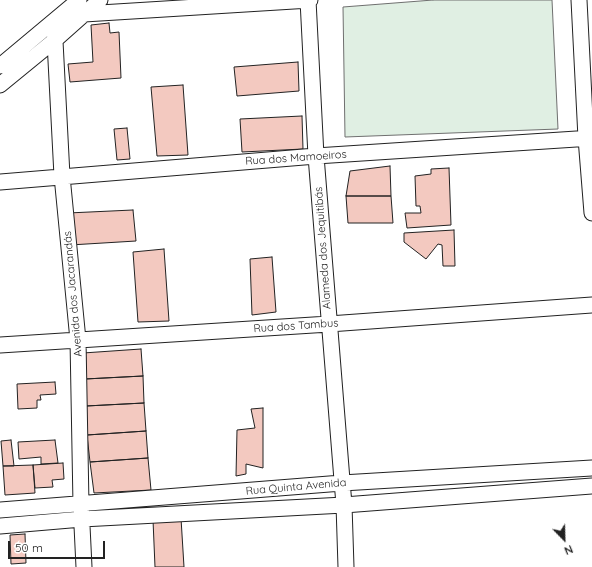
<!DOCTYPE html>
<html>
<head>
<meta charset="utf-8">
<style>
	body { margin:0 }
	#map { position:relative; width:592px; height:567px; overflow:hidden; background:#fff; font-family:Quicksand,sans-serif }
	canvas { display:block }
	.north { position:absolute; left:544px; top:519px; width:40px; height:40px; -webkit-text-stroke:3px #fff; paint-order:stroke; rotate:157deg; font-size:11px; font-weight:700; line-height:16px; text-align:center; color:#222 }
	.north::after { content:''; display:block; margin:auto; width:14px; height:18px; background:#222; clip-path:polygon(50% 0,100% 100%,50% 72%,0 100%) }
	.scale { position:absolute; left:8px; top:541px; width:97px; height:18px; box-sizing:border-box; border:2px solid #222; border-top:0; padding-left:5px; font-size:12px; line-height:14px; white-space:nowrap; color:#222; -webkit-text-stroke:3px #fff; paint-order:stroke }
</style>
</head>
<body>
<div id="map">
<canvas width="592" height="567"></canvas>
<div class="north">N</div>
<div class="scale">50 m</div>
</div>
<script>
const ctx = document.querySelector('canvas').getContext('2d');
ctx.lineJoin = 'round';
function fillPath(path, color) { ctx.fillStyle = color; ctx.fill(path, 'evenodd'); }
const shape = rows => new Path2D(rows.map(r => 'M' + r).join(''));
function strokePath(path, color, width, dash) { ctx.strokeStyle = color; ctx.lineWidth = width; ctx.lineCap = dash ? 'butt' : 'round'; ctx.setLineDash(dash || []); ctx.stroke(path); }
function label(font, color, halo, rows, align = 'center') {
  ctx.font = font + ' Quicksand,sans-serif'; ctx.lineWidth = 3; ctx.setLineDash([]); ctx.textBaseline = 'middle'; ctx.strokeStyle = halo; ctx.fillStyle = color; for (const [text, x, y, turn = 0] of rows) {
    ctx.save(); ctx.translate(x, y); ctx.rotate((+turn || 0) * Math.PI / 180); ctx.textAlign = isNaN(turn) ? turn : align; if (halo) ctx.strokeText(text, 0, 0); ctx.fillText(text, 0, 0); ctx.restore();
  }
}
const green = shape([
	[433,0,552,0,558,129,345,137,343,7,433,0]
]);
fillPath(green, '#e0efe3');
strokePath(green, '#6f6f6f', 1);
const building = shape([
	[109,23,110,33,119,32,121,78,70,82,68,64,93,62,91,25,109,23],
	[298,62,299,91,237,96,234,67,298,62],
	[183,85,188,155,157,156,151,87,183,85],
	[302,116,303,149,242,152,240,119,302,116],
	[127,128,130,159,117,160,114,129,127,128],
	[390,166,391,196,346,196,350,171,390,166],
	[449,168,451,225,407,228,405,213,421,213,420,206,416,206,415,176,431,174,431,169,449,168],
	[346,196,391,196,393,223,348,223,346,196],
	[133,210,136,241,70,245,68,213,133,210],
	[454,230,455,266,443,266,442,245,438,244,426,259,404,242,404,233,454,230],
	[164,249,169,321,138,322,133,252,164,249],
	[272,257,276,312,252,315,250,259,272,257],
	[141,349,143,376,85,379,83,353,141,349],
	[143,376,144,403,86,406,85,379,143,376],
	[55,382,56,394,40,395,41,400,37,400,37,408,18,409,17,384,55,382],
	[144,403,146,431,87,435,86,406,144,403],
	[263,408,263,468,246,464,246,474,236,476,237,430,255,428,251,409,263,408],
	[146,431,148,458,90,462,87,435,146,431],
	[11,440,14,466,3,466,1,441,11,440],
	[55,440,58,463,41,464,41,457,19,459,18,442,55,440],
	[148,458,151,490,94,493,90,462,148,458],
	[63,463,64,479,52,480,53,487,35,488,33,465,63,463],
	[33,465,35,493,5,495,3,466,33,465],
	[181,518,184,567,155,567,153,520,181,518],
	[25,534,26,563,11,564,10,535,25,534]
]);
fillPath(building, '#f3c9c0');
strokePath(building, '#222', 1);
const minor = shape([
	[308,0,316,156,344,505,346,567],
	[579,0,586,138,592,213],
	[84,14,310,0],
	[54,22,62,176,78,340,81,505,84,567],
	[0,66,79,0],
	[0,85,55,40,100,0],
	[0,182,316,156,592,138],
	[0,345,329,324,592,305],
	[0,510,342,483,592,468],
	[0,526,82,519,344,505,592,486]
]);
strokePath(minor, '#222', 17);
strokePath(minor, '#fff', 15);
label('11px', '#222', '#fff', [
	["Rua dos Mamoeiros",296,158,-4],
	["Alameda dos Jequitibás",323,248,-94],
	["Avenida dos Jacarandás",73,294,-95],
	["Rua dos Tambus",296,326,-4],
	["Rua Quinta Avenida",296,487,-5]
]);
</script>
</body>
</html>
